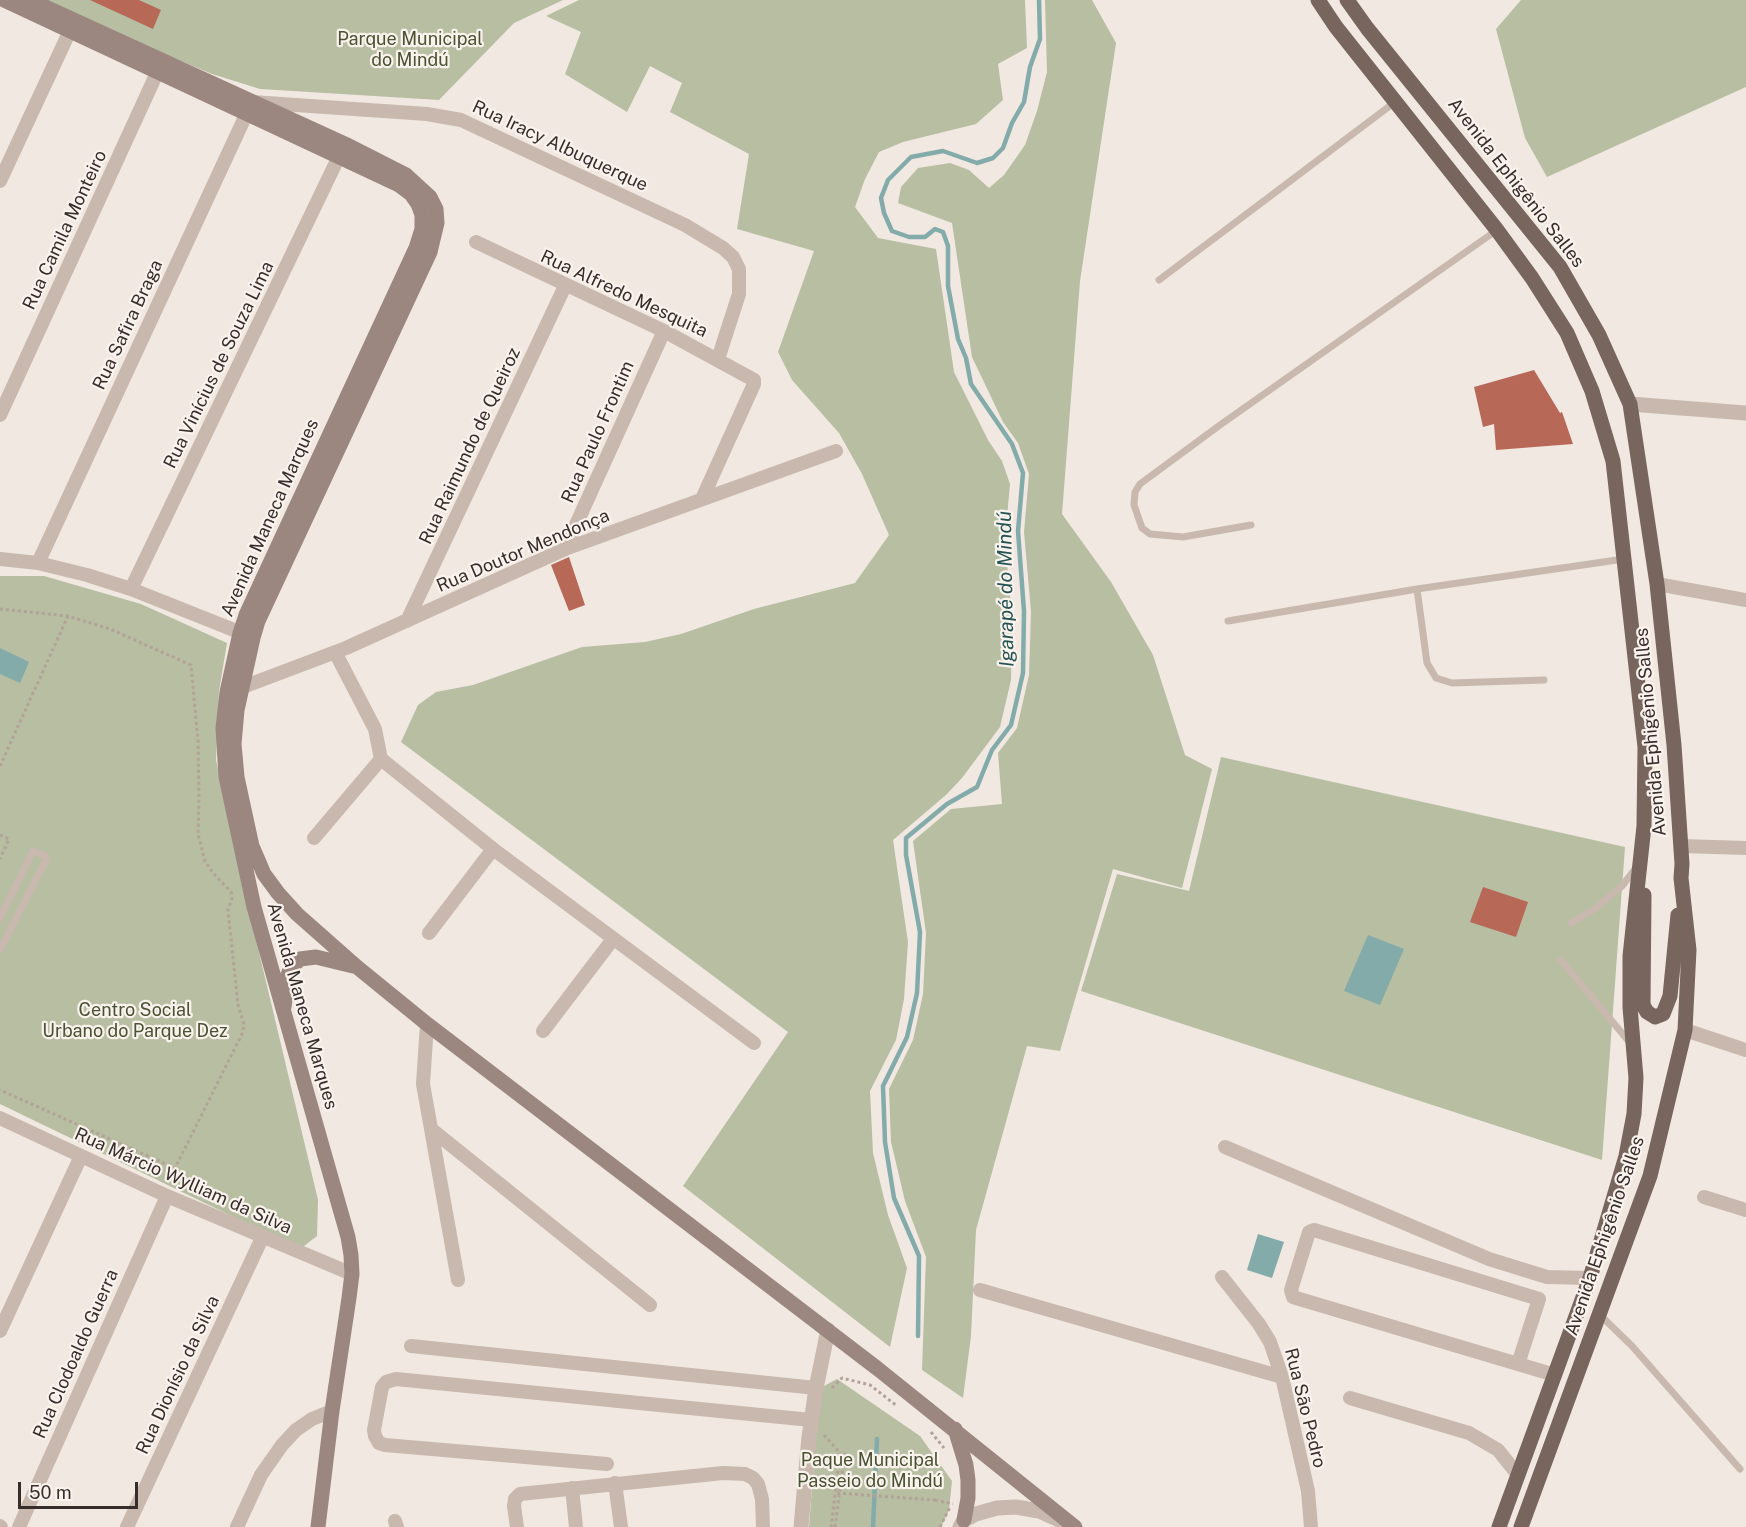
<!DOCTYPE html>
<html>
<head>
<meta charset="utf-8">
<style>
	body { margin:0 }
	#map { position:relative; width:1746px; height:1527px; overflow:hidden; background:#f1e8e1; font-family:"Public Sans",sans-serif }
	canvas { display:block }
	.scale { position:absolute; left:18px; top:1482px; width:120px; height:27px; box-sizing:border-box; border:3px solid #372e2b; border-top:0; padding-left:8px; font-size:18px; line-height:21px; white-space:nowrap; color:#372e2b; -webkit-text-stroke:4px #f9f2ed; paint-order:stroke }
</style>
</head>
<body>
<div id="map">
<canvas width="1746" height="1527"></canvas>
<div class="scale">50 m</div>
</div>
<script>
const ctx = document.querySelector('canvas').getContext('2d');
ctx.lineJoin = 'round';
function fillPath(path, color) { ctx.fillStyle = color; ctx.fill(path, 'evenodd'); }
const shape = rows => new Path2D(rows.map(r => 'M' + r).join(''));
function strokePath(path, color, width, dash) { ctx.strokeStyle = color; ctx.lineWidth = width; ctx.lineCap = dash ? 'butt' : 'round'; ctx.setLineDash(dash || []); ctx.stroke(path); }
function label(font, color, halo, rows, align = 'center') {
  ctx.font = font + ' "Public Sans",sans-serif'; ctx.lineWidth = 4.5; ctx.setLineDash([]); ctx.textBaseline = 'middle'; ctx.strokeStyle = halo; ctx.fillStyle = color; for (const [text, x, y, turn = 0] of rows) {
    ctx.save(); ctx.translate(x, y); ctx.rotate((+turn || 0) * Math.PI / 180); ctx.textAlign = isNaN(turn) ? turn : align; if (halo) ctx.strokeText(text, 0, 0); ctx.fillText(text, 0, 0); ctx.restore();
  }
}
fillPath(shape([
	[44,0,563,0,514,23,439,100,260,89,212,74,103,28],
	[579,0,1025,0,1027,48,998,64,1003,100,976,124,903,142,879,152,865,179,855,207,878,238,936,249,954,372,988,440,1002,461,1010,484,1005,539,1012,620,1011,680,1000,727,962,778,946,795,893,840,908,942,904,999,896,1040,870,1091,873,1153,888,1215,907,1268,890,1347,683,1186,788,1032,401,742,418,705,436,692,473,685,582,647,645,642,681,634,754,609,855,583,889,535,862,474,839,433,792,380,778,352,814,251,737,229,749,154,670,112,682,83,650,66,627,112,565,74,581,32,546,16],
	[1045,0,1092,0,1116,43,1080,281,1062,514,1111,582,1153,655,1185,755,1212,769,1182,888,1113,869,1060,1051,1027,1046,976,1230,971,1336,963,1398,922,1370,926,1257,905,1201,891,1142,889,1089,913,1040,923,994,926,933,913,841,951,809,1002,804,998,753,1017,728,1029,675,1031,612,1024,532,1029,474,1018,443,1003,422,972,357,952,223,898,203,901,187,918,168,950,163,969,170,989,188,1004,175,1025,145,1037,111,1047,72],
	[1521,0,1746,0,1746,87,1547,177,1525,138,1496,29],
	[0,576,44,576,141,604,227,643,219,691,216,760,258,948,318,1200,317,1236,300,1249,0,1104],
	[1221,757,1625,847,1602,1160,1081,991,1117,874,1189,891],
	[837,1379,920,1436,952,1481,949,1510,941,1527,809,1527,819,1395,824,1386]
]), '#b7bea2');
fillPath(shape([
	[0,648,29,662,20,683,0,674],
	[1368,935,1404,949,1380,1005,1344,991],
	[1258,1234,1284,1242,1272,1278,1247,1270]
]), '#83abaa');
strokePath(shape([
	[918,1336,919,1256,894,1198,885,1142,883,1086,907,1037,917,993,920,932,906,855,906,838,947,804,977,787,992,750,1011,725,1023,673,1024,611,1018,531,1023,473,1012,444,971,384,966,358,958,339,948,286,948,246,943,232,935,229,925,237,909,237,892,231,884,213,881,198,888,180,911,157,943,151,977,163,993,158,1003,148,1012,123,1024,102,1030,67,1040,39,1039,0],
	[873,1527,877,1439]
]), '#83abaa', 4.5);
fillPath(shape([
	[90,0,139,0,161,10,153,29],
	[1534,370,1560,413,1562,412,1573,444,1496,450,1494,424,1483,427,1474,387],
	[569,557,585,605,569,611,551,565],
	[1483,887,1528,902,1516,937,1470,922]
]), '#b86857');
strokePath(shape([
	[0,609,68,616,110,629,191,665,198,741,199,797,198,834,205,861,213,873,231,892,232,898,228,910,238,1005,244,1024,242,1034,175,1168,0,1090],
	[0,766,68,616],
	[0,835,9,839,0,859],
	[832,1388,842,1378,870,1385,897,1406],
	[931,1432,944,1448],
	[824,1435,840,1453,831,1527],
	[935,1500,953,1504],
	[835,1527,845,1451],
	[940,1527,950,1507]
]), '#b3a298', 3, [3, 3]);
strokePath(shape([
	[1159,280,1395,102],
	[1251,525,1183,537,1150,534,1142,528,1134,505,1135,492,1140,484,1220,425,1497,230],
	[1417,589,1427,663,1436,678,1452,683,1544,680],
	[1228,621,1417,589,1624,559],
	[0,918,33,851,46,856,46,860,0,950],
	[1571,923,1593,910,1622,886,1636,868],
	[1561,960,1631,1044],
	[1599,1314,1632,1346,1740,1469]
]), '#c8b8ae', 7);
strokePath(shape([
	[0,181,74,22],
	[476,242,664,331,754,380,754,384,702,499],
	[0,415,162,62],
	[565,549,664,331],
	[0,559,38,563,87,575,131,589,249,636],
	[38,563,252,102,427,114,461,120,685,225,723,248,733,257,739,269,739,294,718,359],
	[1657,584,1746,600],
	[131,589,343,148],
	[407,621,565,286],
	[235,690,346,648,565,549,836,451],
	[381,759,493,849,754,1043],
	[314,838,381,759,375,729,335,652],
	[1681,846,1746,848],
	[429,933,493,849],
	[427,1024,423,1084,458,1280],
	[1685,1030,1746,1050],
	[543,1031,613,939],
	[0,1118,167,1196,352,1274],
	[431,1129,650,1305],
	[1225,1147,1489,1259,1547,1277,1590,1278],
	[1704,1197,1746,1210],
	[1222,1277,1259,1324,1270,1342,1282,1377,1308,1491,1311,1527],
	[980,1290,1282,1377],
	[0,1331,81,1156],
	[411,1346,816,1388],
	[1518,1364,1539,1299,1314,1230,1309,1232,1291,1290,1293,1297,1296,1298,1555,1375],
	[1350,1398,1469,1433,1498,1450,1518,1475],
	[607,1464,385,1445,379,1443,375,1436,374,1430,382,1387,386,1382,396,1379,811,1420],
	[615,1483,621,1527],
	[572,1488,576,1527],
	[395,1521,397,1527],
	[0,1526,1,1527],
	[19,1527,167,1196],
	[127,1527,262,1238],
	[237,1527,261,1475,282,1445,296,1430,312,1419,332,1411],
	[517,1527,514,1506,515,1499,520,1494,723,1473,745,1474,753,1478,758,1484,762,1499,763,1527]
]), '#c8b8ae', 14);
strokePath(shape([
	[1630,404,1746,413],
	[801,1527,809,1437,816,1388,828,1330],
	[960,1527,964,1520,976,1514,997,1508,1016,1507,1039,1511,1066,1523]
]), '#c8b8ae', 15);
strokePath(shape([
	[4,0,399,185,411,194,418,204,422,215,422,229,416,248,246,615,240,633,227,692,223,728,226,777,254,907,348,1237,351,1255,352,1274,349,1298,332,1411,318,1527],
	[30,0,345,144,406,175,430,197,436,209,437,223,430,252,258,621,253,638,237,710,234,744,237,777,252,846,264,874,278,893,297,914,357,967,427,1024,878,1369,1075,1527],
	[284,1007,288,975,291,968,300,959,316,957,353,966],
	[955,1429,966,1465,968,1480,968,1498,964,1520]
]), '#9b877f', 15);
strokePath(shape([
	[1318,0,1336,27,1497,230,1532,278,1567,333,1592,391,1613,461,1645,747,1644,826,1630,956,1630,1007,1636,1078,1634,1114,1626,1156,1590,1278,1499,1527],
	[1347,0,1367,28,1560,267,1599,335,1630,404,1657,584,1674,745,1682,864,1681,878,1689,950,1685,1030,1650,1176,1521,1527],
	[1644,895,1643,1005,1647,1012,1655,1017,1663,1014,1670,996,1678,915]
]), '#77655e', 15);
strokePath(shape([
	[837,1493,935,1500]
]), '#b3a298', 3, [3, 3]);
label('18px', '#495332', '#f9f2ed', [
	["Parque Municipal",410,39],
	["do Mindú",410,60],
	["Centro Social",135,1010],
	["Urbano do Parque Dez",135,1031],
	["Paque Municipal",870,1460],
	["Passeio do Mindú",870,1481]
]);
label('18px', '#372e2b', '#f9f2ed', [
	["Rua Iracy Albuquerque",560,146,25],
	["Avenida Ephigênio Salles",1516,183,52],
	["Rua Camila Monteiro",65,230,-65],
	["Rua Alfredo Mesquita",624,294,25],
	["Rua Safira Braga",128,325,-65],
	["Rua Vinícius de Souza Lima",219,365,-64],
	["Rua Paulo Frontim",598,432,-66],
	["Rua Raimundo de Queiroz",470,446,-65],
	["Avenida Maneca Marques",270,518,-66],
	["Rua Doutor Mendonça",523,551,-23],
	["Avenida Ephigênio Salles",1651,732,-95],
	["Avenida Maneca Marques",302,1006,74],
	["Rua Márcio Wylliam da Silva",183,1181,24],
	["Avenida Ephigênio Salles",1605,1236,-71],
	["Rua Clodoaldo Guerra",76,1354,-66],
	["Rua Dionísio da Silva",178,1375,-65],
	["Rua São Pedro",1305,1408,76]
]);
label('italic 20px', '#255454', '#f9f2ed', [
	["Igarapé do Mindú",1006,589,-91]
]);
</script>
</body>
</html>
